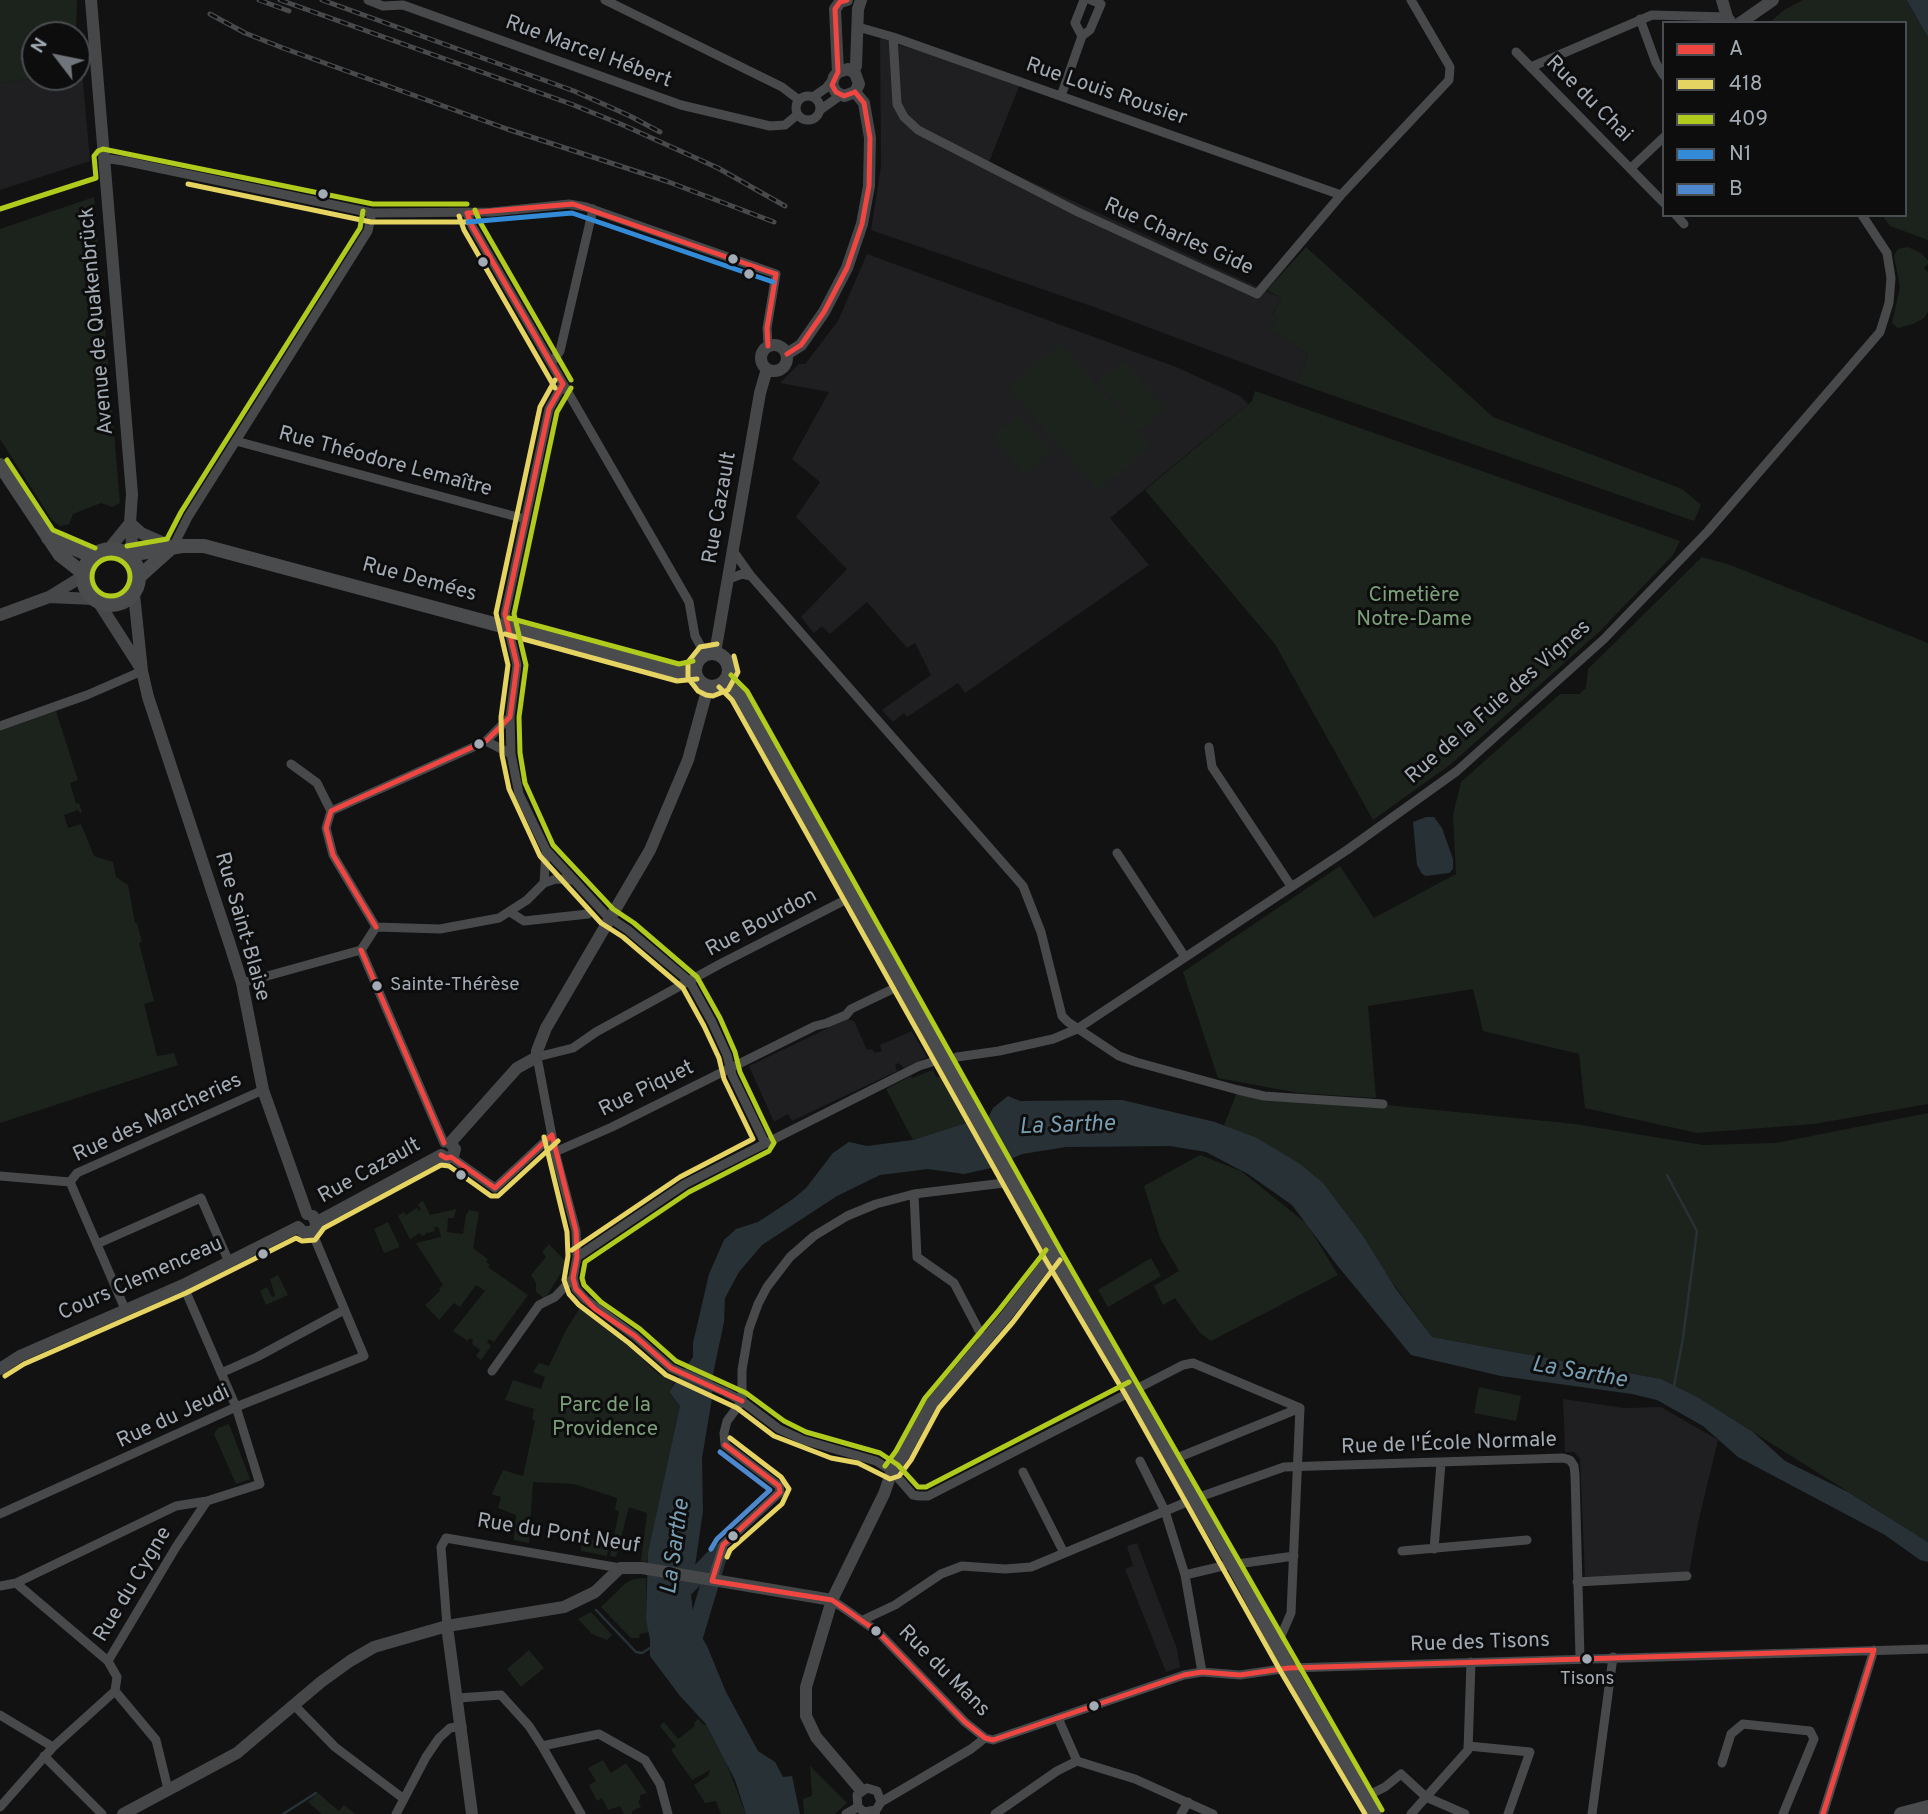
<!DOCTYPE html>
<html>
<head>
<meta charset="utf-8">
<style>
	body { margin:0 }
	#map { position:relative; width:1928px; height:1814px; overflow:hidden; background:#121213; font-family:Overpass,sans-serif }
	canvas { display:block }
	.legend { position:absolute; left:1662px; top:21px; width:245px; height:196px; box-sizing:border-box; background:#0d0d0e; border:2px solid #494c50; margin:0; padding:9px 12px; list-style:none; font-size:21px; color:#a3abb4 }
	.legend li { display:flex; align-items:center; gap:14px; height:35px }
	.legend b { width:35px; border:2px solid #494c50 }
	.north { position:absolute; left:21px; top:21px; width:70px; height:70px; box-sizing:border-box; background:#0d0d0e; border:2px solid #494c50; border-radius:50%; rotate:302deg; font-size:19px; font-weight:700; line-height:28px; text-align:center; color:#a3abb4 }
	.north::after { content:''; display:block; margin:auto; width:24px; height:32px; background:#70757c; clip-path:polygon(50% 0,100% 100%,50% 72%,0 100%) }
</style>
</head>
<body>
<div id="map">
<canvas width="1928" height="1814"></canvas>
<ul class="legend">
<li><b style="height:9px;background:#f04641"></b>A</li>
<li><b style="height:9px;background:#e5d461"></b>418</li>
<li><b style="height:9px;background:#b0cb1d"></b>409</li>
<li><b style="height:9px;background:#338bd7"></b>N1</li>
<li><b style="height:9px;background:#4d88cc"></b>B</li>
</ul>
<div class="north">N</div>
</div>
<script>
const ctx = document.querySelector('canvas').getContext('2d');
ctx.lineJoin = 'round';
function fillPath(path, color) { ctx.fillStyle = color; ctx.fill(path, 'evenodd'); }
const shape = rows => new Path2D(rows.map(r => 'M' + r).join(''));
function strokePath(path, color, width, dash) { ctx.strokeStyle = color; ctx.lineWidth = width; ctx.lineCap = dash ? 'butt' : 'round'; ctx.setLineDash(dash || []); ctx.stroke(path); }
function label(font, color, halo, rows, align = 'center') {
  ctx.font = font + ' Overpass,sans-serif'; ctx.lineWidth = 6; ctx.setLineDash([]); ctx.textBaseline = 'middle'; ctx.strokeStyle = halo; ctx.fillStyle = color; for (const [text, x, y, turn = 0] of rows) {
    ctx.save(); ctx.translate(x, y); ctx.rotate((+turn || 0) * Math.PI / 180); ctx.textAlign = isNaN(turn) ? turn : align; if (halo) ctx.strokeText(text, 0, 0); ctx.fillText(text, 0, 0); ctx.restore();
  }
}
fillPath(shape([
	[880,38,1020,84,989,162,1281,298,1273,314,1277,316,1272,328,1308,355,1297,383,1094,307,871,230,881,166],
	[82,71,90,161,0,190,0,83,41,77,77,77,77,72],
	[867,254,1176,367,1240,396,1248,404,1110,518,1149,565,965,693,958,683,907,717,904,713,893,722,882,710,931,675,915,643,907,648,867,602,830,634,822,626,814,633,801,617,847,569,796,517,820,482,792,459,829,392,780,383,799,364,805,364,838,321],
	[847,1019,854,1021,867,1050,872,1049,875,1053,882,1051,880,1045,912,1031,927,1057,904,1068,899,1063,895,1065,897,1071,792,1121,788,1114,774,1122,749,1066],
	[1563,1399,1624,1408,1661,1407,1718,1440,1698,1523,1689,1574,1585,1578,1580,1459,1574,1452,1565,1452],
	[1137,1543,1177,1649,1180,1667,1166,1672,1125,1569,1133,1566,1127,1546]
]), '#1f1f21');
fillPath(shape([
	[0,0,77,0,76,35,35,35,35,77,41,77,0,83],
	[1803,0,1906,0,1928,37,1928,240,1890,226,1882,215,1905,215,1905,23,1769,23,1784,10],
	[94,197,120,503,112,507,101,503,73,514,69,524,60,526,52,520,0,439,0,229],
	[1306,247,1493,417,1682,489,1701,505,1694,521,1297,383,1308,355,1271,328,1277,317,1273,315,1281,298,1267,290],
	[1908,247,1921,253,1928,260,1928,264,1924,268,1928,272,1928,312,1924,318,1913,324,1898,328,1892,323,1900,287,1894,256,1898,249],
	[1060,343,1150,446,1098,491,1009,388],
	[1123,360,1166,409,1141,431,1098,382],
	[1255,391,1680,541,1673,555,1600,631,1451,764,1373,820,1275,644,1145,490,1252,401],
	[1018,415,1051,452,1025,475,993,438],
	[1702,557,1730,565,1928,643,1928,1104,1814,1124,1697,1133,1585,1108,1579,1054,1483,1031,1473,989,1368,1006,1376,1098,1299,1093,1218,1078,1183,972,1340,866,1374,918,1456,874,1453,815,1461,782,1560,694,1579,694,1586,688,1588,669],
	[56,711,78,780,70,783,76,804,79,803,82,812,80,813,78,810,64,815,68,828,81,824,94,856,113,862,116,877,128,885,135,923,137,923,142,942,139,943,154,1001,144,1004,157,1056,174,1053,178,1065,0,1123,0,731],
	[933,1070,936,1077,944,1077,971,1123,913,1140,886,1089,911,1076,912,1078],
	[1238,1090,1575,1124,1703,1145,1776,1143,1928,1113,1928,1542,1699,1398,1661,1379,1432,1337,1315,1176,1224,1125],
	[1200,1155,1241,1171,1307,1224,1338,1275,1211,1341,1200,1333,1175,1298,1163,1305,1154,1286,1179,1271,1160,1238,1144,1186],
	[423,1201,430,1215,456,1209,454,1218,448,1218,447,1232,463,1234,466,1215,469,1210,479,1212,473,1248,488,1259,486,1262,490,1265,488,1267,528,1295,494,1342,489,1339,487,1342,491,1346,481,1360,476,1356,480,1350,472,1344,473,1340,470,1338,468,1341,453,1331,485,1291,476,1285,460,1307,454,1303,439,1320,425,1305,440,1291,439,1289,443,1285,416,1243,441,1237,440,1232,438,1227,434,1227,435,1231,428,1233,427,1231,426,1234,422,1236,420,1233,410,1239,398,1216,404,1212,406,1215,417,1208,419,1211,421,1210,418,1204],
	[388,1222,400,1247,384,1253,374,1229],
	[549,1244,567,1263,545,1299,536,1292,536,1283,531,1275,546,1257,542,1252],
	[1151,1258,1161,1276,1108,1307,1098,1290],
	[278,1275,288,1295,266,1305,260,1291,267,1287,272,1297,275,1296,270,1279],
	[581,1306,617,1334,657,1373,674,1382,669,1393,680,1406,647,1562,641,1561,647,1513,629,1507,616,1557,610,1556,619,1511,615,1510,617,1498,574,1484,533,1482,529,1543,514,1540,516,1515,498,1508,501,1497,492,1494,503,1470,523,1476,535,1421,532,1419,534,1409,505,1400,513,1380,541,1389,545,1377,533,1372,539,1363,549,1366,566,1330],
	[1479,1387,1521,1396,1516,1421,1474,1413],
	[229,1424,250,1479,236,1484,214,1434,218,1428],
	[582,1533,587,1534,586,1540,598,1540,599,1536,610,1538,607,1556,581,1551],
	[646,1578,646,1619,649,1632,639,1634,640,1638,631,1638,601,1607,626,1583,634,1579],
	[591,1612,612,1635,607,1640,592,1634,578,1619],
	[529,1650,544,1668,521,1687,507,1669],
	[698,1719,704,1725,706,1724,725,1760,746,1814,721,1814,716,1801,705,1803,694,1785,708,1776,710,1770,692,1780,671,1750,676,1746,660,1726,664,1722,678,1739,695,1726,694,1723],
	[603,1760,611,1773,626,1763,647,1793,640,1795,640,1800,638,1801,641,1807,632,1811,632,1814,624,1814,620,1806,608,1810,602,1798,597,1801,589,1785,596,1781,588,1768],
	[810,1766,847,1803,835,1814,804,1814,803,1799,812,1796],
	[318,1793,339,1811,344,1805,355,1814,322,1814,308,1802]
]), '#1c231d');
fillPath(shape([
	[1906,0,1928,0,1928,37,1907,1],
	[1426,817,1434,817,1442,828,1453,859,1453,869,1449,873,1426,876,1422,874,1417,865,1413,822],
	[1008,1096,1020,1101,1122,1100,1215,1122,1257,1138,1300,1164,1323,1183,1363,1236,1396,1289,1432,1337,1661,1379,1699,1398,1753,1432,1785,1461,1848,1492,1928,1542,1928,1562,1920,1560,1885,1535,1738,1457,1703,1426,1657,1400,1632,1394,1501,1376,1411,1355,1337,1265,1292,1205,1248,1174,1206,1152,1170,1146,1066,1147,1022,1154,991,1168,964,1174,928,1169,880,1175,837,1196,762,1245,739,1272,725,1298,724,1322,713,1374,712,1398,702,1458,703,1511,691,1594,694,1624,707,1646,726,1692,758,1751,775,1762,783,1777,792,1776,800,1814,746,1814,735,1780,706,1724,680,1696,650,1656,650,1640,646,1619,648,1553,680,1406,669,1392,693,1357,693,1343,709,1274,724,1240,736,1229,758,1222,793,1199,806,1188,833,1153,849,1142,867,1146,913,1140,989,1116,993,1108]
]), '#283236');
strokePath(shape([
	[1667,1175,1697,1231,1683,1338,1674,1386],
	[596,1610,636,1652,642,1653,650,1648],
	[283,1814,316,1793]
]), '#283236', 2.5);
strokePath(shape([
	[684,1589,719,1553,690,1650]
]), '#283236', 18);
strokePath(shape([
	[368,0,383,6,403,5,681,105,770,126,785,125,797,115],
	[605,0,782,87,799,100],
	[1640,19,1656,63,1664,76],
	[858,27,893,37,1341,195],
	[1082,36,1075,23,1084,0],
	[893,37,897,104,904,117,918,130,1078,212,1257,294,1341,195,1449,80,1450,67,1411,0],
	[1516,52,1664,203],
	[1531,67,1652,15,1727,17,1726,22],
	'796 108a12 12 0 1 1 24 0a12 12 0 1 1-24 0Z',
	[1061,96,1082,36,1090,30,1101,4,1091,0],
	[813,97,826,88,833,79],
	[820,110,841,95],
	[103,158,124,161,372,213,492,212,569,204,586,207,776,274,767,328,768,346],
	[1631,168,1664,137],
	[467,213,472,226,689,602,695,636,705,654],
	[1676,215,1684,224],
	[552,362,560,351,593,209],
	[236,441,525,519],
	[173,547,188,517,368,231,372,213],
	[734,552,751,576,1023,886,1041,932,1062,1016,1068,1022,1119,1056,1136,1062,1238,1090,1264,1096,1383,1104],
	[729,579,742,574,751,576],
	[0,726,87,695,142,671],
	[486,741,511,754],
	[1209,747,1212,767,1291,886],
	[291,764,317,783,331,811],
	[546,850,607,916,628,930,690,982,712,1022,727,1055,732,1075,765,1143],
	[1117,853,1185,957],
	[544,883,556,879,574,880],
	[853,896,720,964,596,1032,573,1048,537,1057,555,1152,576,1231,577,1257,573,1278,576,1289,585,1299,635,1336,671,1368,725,1392,742,1401,779,1429,803,1440,876,1461,892,1471,913,1495,919,1496,928,1496,1183,1365,1193,1363,1300,1408],
	[510,912,524,921,588,914],
	[376,927,440,929,499,918,527,900,544,883,546,850,519,794,511,754,510,717,517,665,505,614,549,409,563,384],
	[376,927,333,855,326,828,331,811,478,745,486,741,510,717],
	[361,950,444,1143],
	[361,950,376,927],
	[242,983,361,950],
	[957,1057,999,1051,1053,1039,1077,1029,1347,850,1457,771,1604,639,1708,531,1880,332,1889,303,1891,278,1887,253,1862,215],
	[555,1152,612,1127,815,1026,827,1023,846,1015,851,1009,903,984],
	[451,1157,495,1188,552,1135],
	[0,1176,70,1182],
	[70,1182,77,1173,263,1090],
	[70,1182,125,1309],
	[914,1194,917,1257,954,1283,984,1340],
	[97,1244,201,1198,229,1262],
	[577,1257,685,1184,919,1066,935,1061],
	[492,1371,539,1305,555,1297,573,1278],
	[221,1373,257,1357,344,1310],
	[742,1401,742,1370,749,1329,758,1304,767,1287,790,1257,814,1236,847,1216,876,1204,914,1194,1012,1182],
	[1172,1460,1300,1408],
	[1140,1461,1165,1511,1185,1575,1202,1672],
	[1023,1472,1064,1553],
	[0,1514,236,1407,364,1356,312,1232],
	[1434,1549,1441,1463],
	[1402,1551,1527,1540],
	[1185,1575,1223,1566,1294,1556],
	[712,1581,723,1545,780,1492,779,1486,775,1483,725,1445,724,1433,727,1421,742,1401],
	[1577,1582,1687,1576],
	[16,1583,108,1661],
	[0,1586,16,1583,176,1506,207,1501,260,1484,236,1407,183,1285],
	[832,1600,878,1632,965,1722,985,1738,993,1740,1184,1675,1202,1672,1240,1675,1289,1668,1928,1649],
	[863,1620,895,1605,941,1574,962,1566,1005,1569,1031,1567,1194,1499,1284,1467,1563,1458,1570,1460,1574,1466,1575,1475,1580,1658],
	[447,1626,441,1547,446,1538,620,1568],
	[1277,1645,1291,1613,1300,1408],
	[115,1691,117,1677,108,1661,176,1547,207,1501],
	[115,1691,156,1740,168,1789],
	[458,1698,501,1695,529,1726,542,1746,581,1814],
	[295,1706,335,1747,404,1799],
	[0,1715,53,1747],
	[1058,1718,1077,1761,1135,1779,1213,1814],
	[542,1746,599,1734,645,1760,660,1784,668,1814],
	[1468,1746,1530,1752,1508,1814],
	[44,1756,102,1814],
	[1722,1763,1731,1734,1743,1724,1810,1731,1814,1739,1783,1814],
	[1365,1797,1385,1787,1401,1774,1426,1797,1465,1814],
	[0,1807,53,1747,115,1691],
	[858,1807,864,1812,876,1810,881,1802,971,1749,985,1738],
	[858,1807,857,1795,867,1788,877,1791,881,1802],
	[396,1814,426,1757,439,1738,450,1728,462,1726],
	[846,1814,858,1807],
	[995,1814,1057,1771,1077,1761],
	[1181,1814,1188,1802],
	[1411,1814,1468,1750,1471,1662],
	[1592,1814,1613,1657],
	[1823,1814,1874,1650]
]), '#47494b', 9);
strokePath(shape([
	[91,0,132,494,130,523,132,543,127,554],
	[1722,0,1727,17,1731,23],
	[1740,23,1773,0],
	[838,72,848,69,855,73,859,84,855,92,844,96,836,92,832,85,834,77,838,72,835,9,840,2,847,0],
	[853,72,856,66,858,9,861,0],
	'761 358a13 13 0 1 1 26 0a13 13 0 1 1-26 0Z',
	[787,354,801,345,824,312,847,268,862,224,869,186,870,138,864,103,855,92],
	[130,523,141,533,173,547],
	[109,549,130,523],
	[134,594,142,671,148,697,230,945,242,983,263,1090,307,1214],
	[49,597,83,576],
	[99,603,140,667],
	[0,615,49,597,93,599],
	[715,653,760,393,767,369],
	[450,1143,517,1068,537,1057,537,1051,546,1028,650,850,688,760,708,687],
	[441,1155,446,1158,453,1156,455,1149,450,1143],
	[317,1222,441,1155],
	[298,1227,303,1232,312,1232,317,1225,313,1216],
	[0,1369,20,1356,183,1285,298,1227],
	[447,1626,472,1814],
	[861,1790,816,1737,806,1716,806,1687,832,1600,884,1494,892,1471,903,1456,932,1403,1006,1316,1053,1255],
	[873,1812,874,1814],
	[123,1814,237,1753,321,1682,350,1661,374,1647,447,1626,564,1607,595,1592,620,1568,642,1568,832,1600]
]), '#464749', 12);
strokePath(shape([
	[0,465,60,555,83,573],
	[48,538,92,556],
	'83 577a28 28 0 1 1 56 0a28 28 0 1 1-56 0Z',
	[129,555,182,546,204,546,617,657,679,673,695,670],
	[140,576,170,549],
	'695 670a17 17 0 1 1 34 0a17 17 0 1 1-34 0Z',
	[725,681,739,695,1053,1255,1233,1565,1289,1668,1374,1814],
	[1901,1814,1928,1807]
]), '#494b4d', 14);
const rail = shape([
	[259,0,289,11],
	[280,0,571,104,623,125,718,168,785,206],
	[322,0,574,91,630,116,660,132],
	[210,14,245,33,283,48,507,129,666,181,774,222]
]);
strokePath(rail, '#47494b', 5);
strokePath(rail, '#0d0d0e', 2.5, [8]);
strokePath(shape([
	[847,0,840,2,835,9,838,72,832,85,836,92,844,96,855,92],
	[467,213,573,204,776,274],
	[467,213,472,226,563,384],
	[768,346,767,328,776,274],
	[787,354,801,345,824,312,847,268,862,224,869,186,870,138,864,103,855,92],
	[376,927,333,855,326,828,331,811,486,741,510,717,517,665,505,614,549,409,563,384],
	[361,950,444,1143],
	[552,1135,576,1231,577,1257,573,1278,576,1289,595,1309,635,1336,671,1368,742,1401],
	[441,1155,446,1158,451,1157,495,1188,552,1135],
	[712,1581,832,1600,878,1632,965,1722,985,1738,993,1740,1184,1675,1202,1672,1240,1675,1289,1668,1874,1650],
	[712,1581,723,1545,780,1492,779,1486,725,1445],
	[1823,1814,1874,1650]
]), '#f04641', 5);
strokePath(shape([
	[188,184,371,222,467,222],
	[459,216,464,230,555,388],
	[555,380,540,407,496,613,508,665,501,717,502,755,509,789,540,856,601,923,623,937,683,988,704,1026,719,1058,724,1079,753,1139,680,1177,572,1250],
	[505,634,677,681,697,679],
	[717,644,700,647,688,662,688,678,698,691,706,695,713,696,728,690,738,672,734,656],
	[719,687,732,700,1045,1259,1125,1394,1281,1672,1365,1814],
	[544,1137,567,1232,568,1256,564,1280,569,1294,579,1305,629,1343,666,1375,737,1408,774,1436,831,1458,858,1463,890,1479,899,1476,911,1460,939,1408,1013,1322,1060,1260],
	[5,1376,24,1364,186,1293,296,1238,302,1241,315,1240,324,1228,441,1165,449,1166,491,1196,498,1196,558,1141],
	[727,1557,730,1550,782,1504,789,1489,781,1477,730,1438]
]), '#e5d461', 5);
strokePath(shape([
	[0,209,96,178,94,156,98,151,103,149,373,204,467,204],
	[475,210,480,222,571,380],
	[571,388,557,412,514,614,526,665,519,717,520,753,525,783,553,845,613,909,634,923,697,977,720,1018,735,1052,740,1072,774,1143,769,1151,689,1192,585,1262,582,1278,584,1285,601,1302,640,1329,676,1361,746,1393,784,1421,806,1432,880,1453,898,1465,918,1487,926,1487,1129,1382],
	[7,460,53,530,95,548],
	[127,546,167,539,181,512,360,228,363,211],
	'92 577a19 19 0 1 1 38 0a19 19 0 1 1-38 0Z',
	[509,618,679,664,693,661],
	[731,675,747,691,1061,1251,1382,1810],
	[885,1466,896,1451,925,1398,999,1310,1046,1250]
]), '#b0cb1d', 5);
strokePath(shape([
	[468,222,572,213,773,282]
]), '#338bd7', 5);
strokePath(shape([
	[711,1549,717,1539,770,1490,720,1452]
]), '#4d88cc', 5);
for (const [x, y, r, color] of [
	[323,194,6,"#a3abb4"],
	[733,259,6,"#a3abb4"],
	[483,262,6,"#a3abb4"],
	[749,274,6,"#a3abb4"],
	[479,744,6,"#a3abb4"],
	[377,986,6,"#a3abb4"],
	[461,1175,6,"#a3abb4"],
	[263,1254,6,"#a3abb4"],
	[733,1536,6,"#a3abb4"],
	[876,1631,6,"#a3abb4"],
	[1587,1659,6,"#a3abb4"],
	[1094,1706,6,"#a3abb4"]
]) { const dot = new Path2D(); dot.arc(x, y, r, 0, 2 * Math.PI); ctx.fillStyle = color; ctx.fill(dot); strokePath(dot, '#0d0d0e', 2.5); }
label('19px', '#a3abb4', '#0d0d0e', [
	["Sainte-Thérèse",390,986],
	["Tisons",1587,1680,"center"]
], 'left');
label('21px', '#a3abb4', '#0d0d0e', [
	["Rue Marcel Hébert",588,53,20],
	["Rue Louis Rousier",1106,93,19],
	["Rue du Chai",1588,100,45],
	["Rue Charles Gide",1178,238,24],
	["Avenue de Quakenbrück",98,321,-95],
	["Rue Théodore Lemaître",385,463,15],
	["Rue Cazault",721,508,-80],
	["Rue Demées",419,581,15],
	["Rue de la Fuie des Vignes",1499,703,-41],
	["Rue Bourdon",762,924,-28],
	["Rue Saint-Blaise",241,927,74],
	["Rue Piquet",647,1090,-26],
	["Rue des Marcheries",158,1119,-25],
	["Rue Cazault",370,1172,-29],
	["Cours Clemenceau",141,1280,-24],
	["Rue du Jeudi",174,1418,-25],
	["Rue de l'École Normale",1449,1445,-2],
	["Rue du Pont Neuf",558,1535,9],
	["Rue du Cygne",134,1585,-59],
	["Rue des Tisons",1480,1644,-2],
	["Rue du Mans",943,1672,45]
]);
label('21px', '#7ca079', '#0d0d0e', [
	["Cimetière",1414,597],
	["Notre-Dame",1414,621],
	["Parc de la",605,1407],
	["Providence",605,1431]
]);
label('italic 23px', '#789eb1', '#0d0d0e', [
	["La Sarthe",1067,1127,-2],
	["La Sarthe",1579,1374,10],
	["La Sarthe",677,1547,-82]
]);
</script>
</body>
</html>
